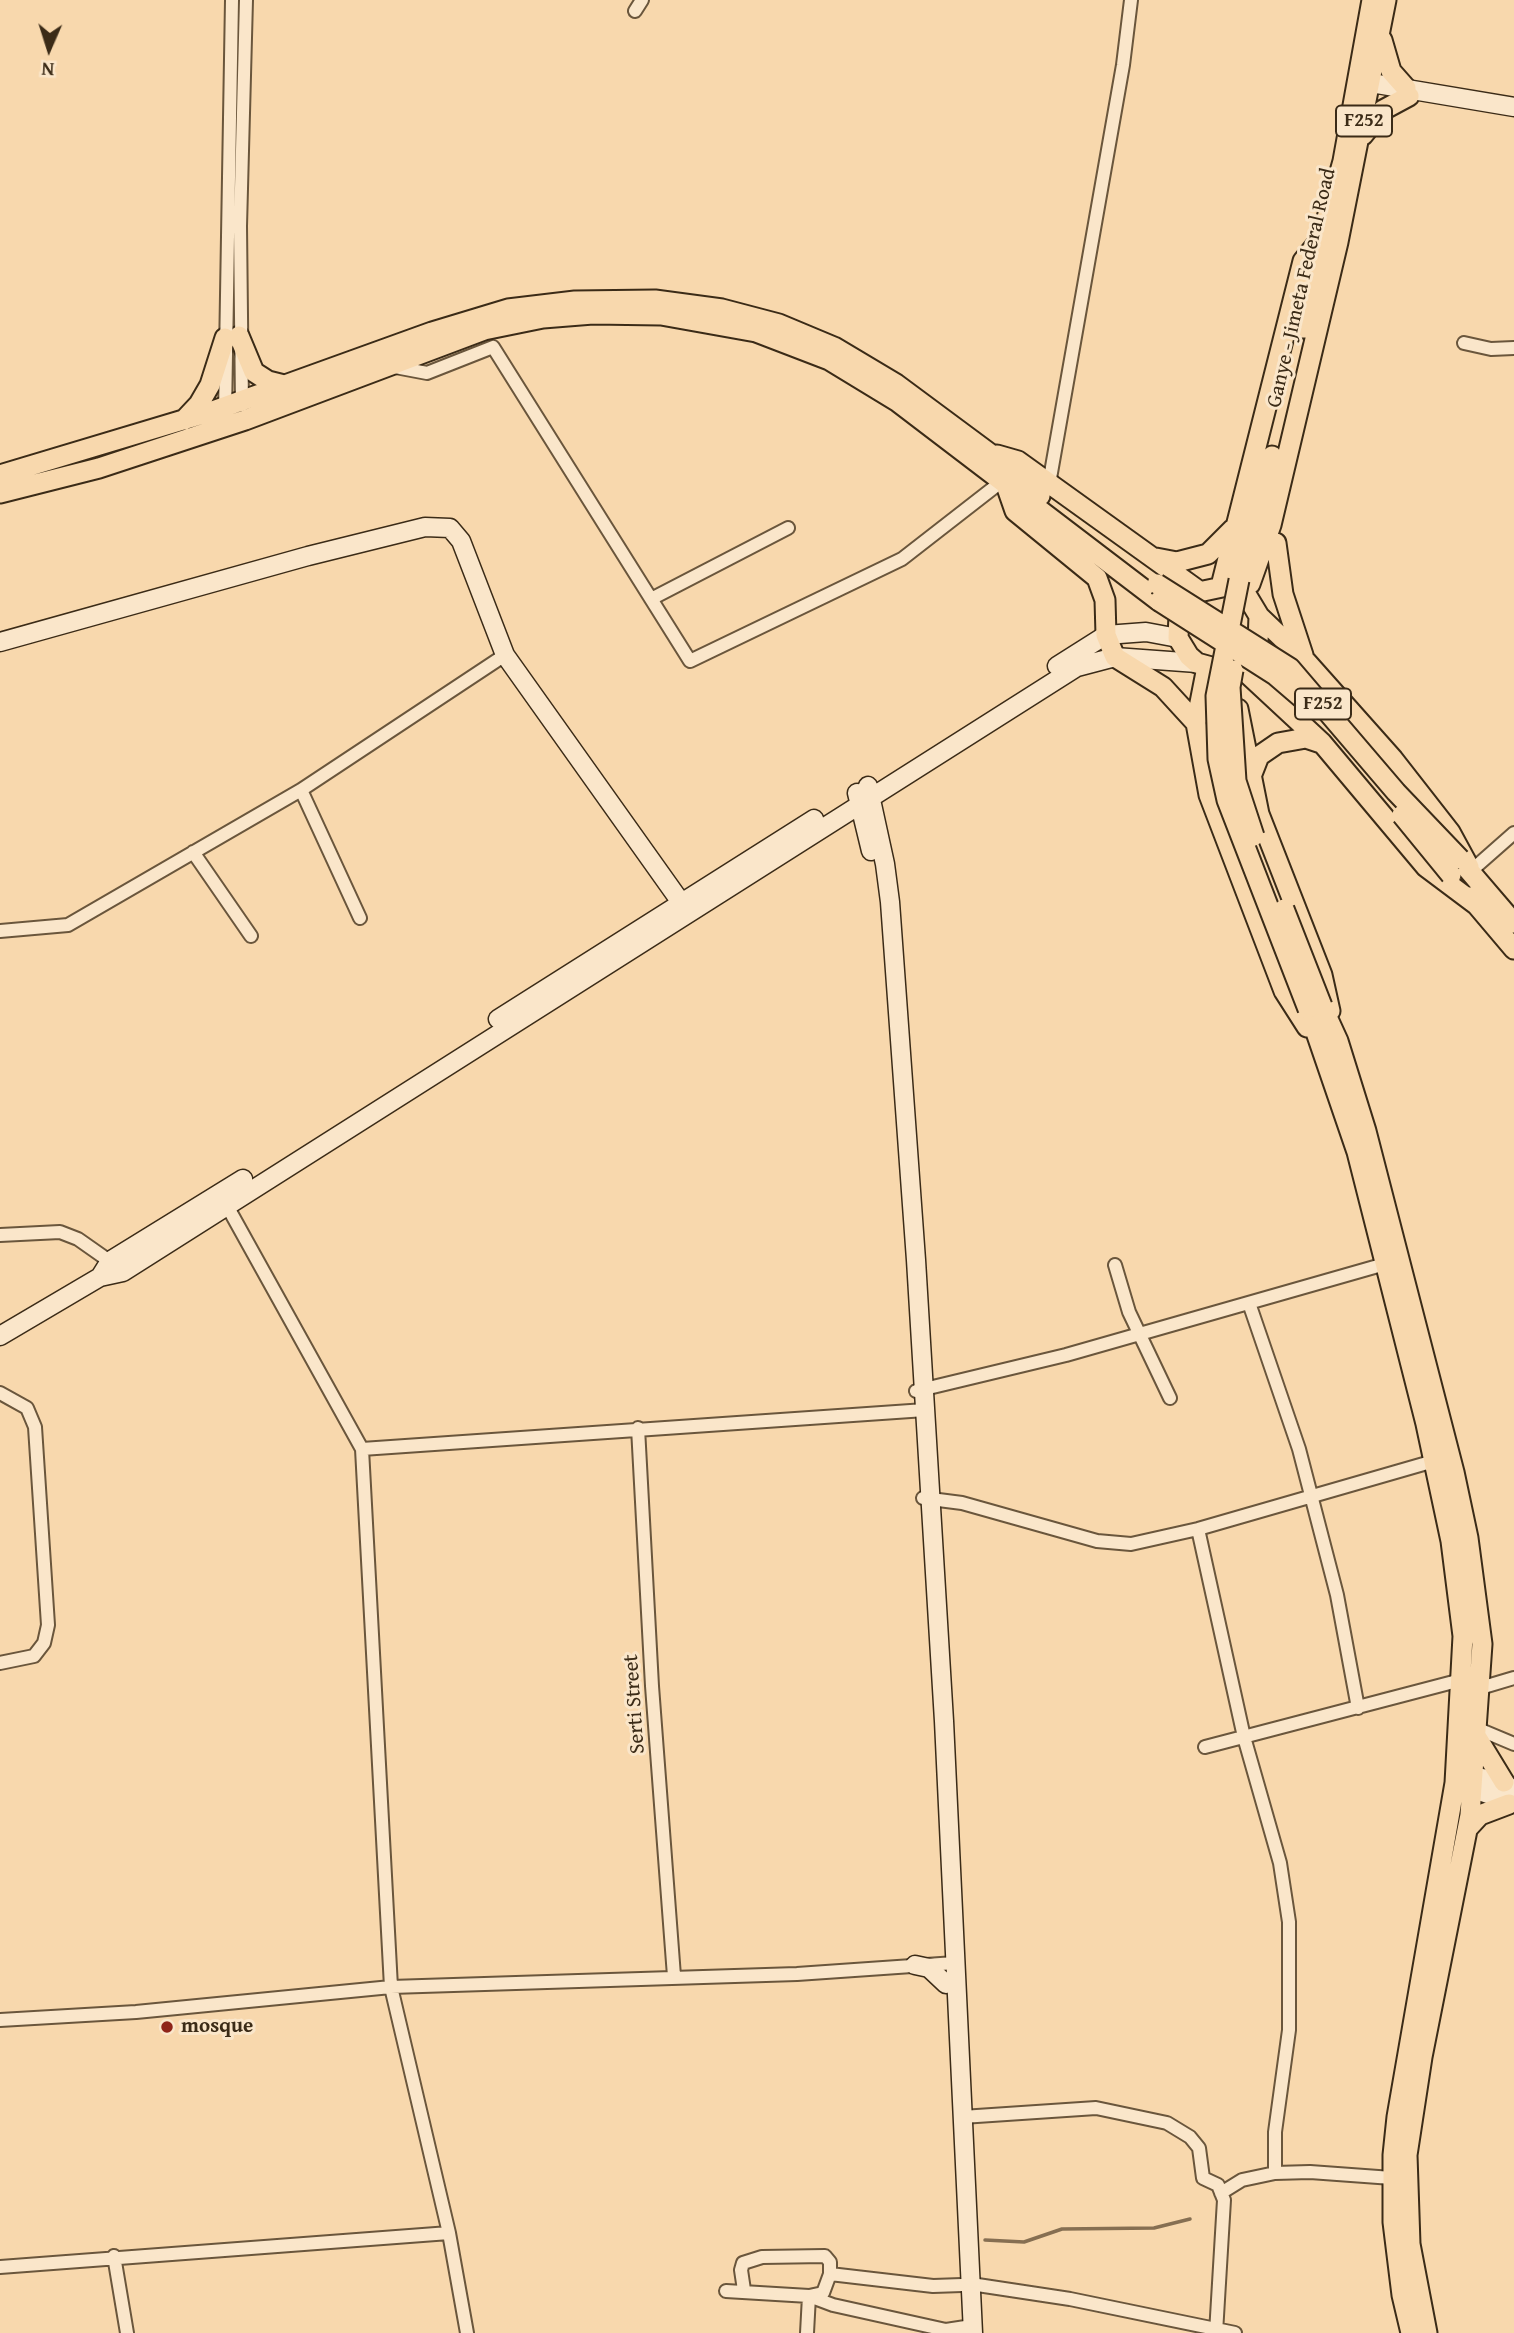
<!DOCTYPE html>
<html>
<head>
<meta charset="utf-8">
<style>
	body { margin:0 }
	#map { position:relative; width:1514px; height:2333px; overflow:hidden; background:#f8d8ad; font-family:"Gentium Book Plus",serif }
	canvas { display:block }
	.north { position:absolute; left:14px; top:14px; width:70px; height:70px; -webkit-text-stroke:5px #fae6ca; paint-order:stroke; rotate:183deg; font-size:19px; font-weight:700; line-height:28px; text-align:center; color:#3b2b17 }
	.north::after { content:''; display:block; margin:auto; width:24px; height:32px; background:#3b2b17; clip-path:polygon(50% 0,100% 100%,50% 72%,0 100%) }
</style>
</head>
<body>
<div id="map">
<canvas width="1514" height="2333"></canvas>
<div class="north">N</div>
</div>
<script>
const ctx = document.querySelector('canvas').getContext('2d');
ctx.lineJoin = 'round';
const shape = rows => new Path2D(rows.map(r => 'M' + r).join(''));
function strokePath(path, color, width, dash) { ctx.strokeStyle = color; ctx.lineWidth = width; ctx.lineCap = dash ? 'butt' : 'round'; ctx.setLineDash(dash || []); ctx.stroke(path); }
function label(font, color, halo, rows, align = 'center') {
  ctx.font = font + ' "Gentium Book Plus",serif'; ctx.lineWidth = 6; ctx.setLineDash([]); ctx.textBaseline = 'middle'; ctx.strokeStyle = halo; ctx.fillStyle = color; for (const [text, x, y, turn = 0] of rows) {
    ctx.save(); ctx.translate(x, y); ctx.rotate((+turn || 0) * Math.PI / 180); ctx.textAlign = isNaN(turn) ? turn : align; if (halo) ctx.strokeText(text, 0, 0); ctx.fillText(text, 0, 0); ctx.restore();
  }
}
strokePath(shape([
	[985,2240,1024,2242,1062,2229,1154,2228,1190,2219]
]), '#866f52', 3.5);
const street = shape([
	[635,11,642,0],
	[1464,343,1491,349,1514,348],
	[390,366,427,373,493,347,690,661,902,559,1001,482],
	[242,405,240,226,246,0],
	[225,413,232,0],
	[1049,484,1123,65,1131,0],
	[651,599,788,528],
	[301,790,360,918],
	[193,852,251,936],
	[1472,870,1514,833],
	[0,931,68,925,301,790,505,655],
	[226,1204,362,1449,925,1410],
	[0,1235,60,1232,78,1239,115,1265],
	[1115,1265,1129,1312,1170,1398],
	[1249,1303,1299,1449,1337,1595,1358,1708],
	[916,1391,1066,1355,1385,1264],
	[0,1393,27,1408,35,1427,48,1625,44,1643,34,1656,0,1663],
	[638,1428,652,1686,674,1976],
	[362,1449,391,1987,449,2233,467,2333],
	[923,1498,962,1503,1097,1541,1131,1544,1198,1529,1434,1461],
	[1198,1529,1244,1737,1280,1863,1289,1922,1289,2030,1275,2132,1275,2173],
	[1477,1689,1514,1678],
	[1476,1728,1514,1744],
	[1205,1747,1461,1680],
	[0,2020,136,2012,391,1987,797,1974,955,1963],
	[962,2117,1096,2108,1167,2123,1190,2137,1199,2148,1203,2178,1218,2185,1224,2200,1216,2333],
	[1221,2193,1242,2180,1275,2173,1310,2172,1392,2178],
	[114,2256,127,2333],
	[0,2267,449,2233],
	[971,2284,1070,2299,1235,2333],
	[744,2290,741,2270,743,2263,762,2257,825,2256,830,2262,830,2274],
	[726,2291,809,2296,833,2305,946,2330,972,2326],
	[807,2333,809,2296,823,2293,830,2274,933,2286,962,2285]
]);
const secondary = shape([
	[1371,83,1514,107],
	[0,642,308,556,425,527,450,528,461,541,505,655,680,901],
	[1057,666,1106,635,1146,632,1178,638],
	[868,786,885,864,890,902,916,1260,944,1721,973,2333],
	[857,793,871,851],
	[498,1019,814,819],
	[100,1277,110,1261,243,1179],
	[0,1336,100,1277,123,1272,1077,667,1115,657,1197,663],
	[1461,1774,1504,1782,1514,1793],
	[1459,1784,1514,1803],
	[915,1965,929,1968,946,1984]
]);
const primary = shape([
	[1382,40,1391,71,1406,88],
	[1363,135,1383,110,1409,96],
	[1303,328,1321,239,1343,161,1372,0],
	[239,336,254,372,268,381,288,386],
	[184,420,199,404,210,385,225,338],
	[997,455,1018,461,1199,591],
	[0,475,213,411,432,332,508,309,575,301,655,300,722,309,779,324,834,347,896,384,989,453,1040,496],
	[1007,488,1015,511,1097,578,1105,600,1106,635,1115,657,1163,687,1196,723],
	[0,493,99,468,245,420,484,330,543,318,593,314,661,315,756,332,829,360,898,402,1159,601],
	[1276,543,1283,594,1303,655],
	[1156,558,1177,562,1208,554,1233,529],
	[1239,579,1272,456],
	[1250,584,1271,525,1338,242,1386,0],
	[1221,586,1303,261,1316,245],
	[1259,616,1258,642,1249,655,1231,667,1215,668,1197,663,1189,656,1178,638,1179,615,1194,593,1227,586,1247,596,1259,616,1304,659,1393,759,1450,832,1469,867],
	[1237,664,1322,743,1426,867,1478,906],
	[1207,667,1196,723,1209,795,1284,991,1307,1027],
	[1238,709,1259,814,1322,975,1330,1011],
	[1250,779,1259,756,1278,743,1306,738,1321,743],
	[1460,860,1514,923],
	[1470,897,1514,949],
	[1322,1006,1338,1041,1366,1131,1454,1472,1468,1538,1482,1644,1470,1815,1422,2057,1407,2155,1410,2244,1427,2333],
	[1308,1009,1357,1152,1426,1424,1451,1541,1463,1636,1455,1783,1397,2117,1393,2155,1393,2222,1402,2295,1411,2333],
	[1476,1736,1504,1782],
	[1468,1828,1480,1815,1509,1804]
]);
strokePath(street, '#6a563c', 16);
strokePath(secondary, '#3b2b17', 21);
strokePath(primary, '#3b2b17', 23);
strokePath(street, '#fae6ca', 12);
strokePath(secondary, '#fae6ca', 18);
strokePath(primary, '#f8d8ad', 19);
const primaryBridge = shape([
	[1239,580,1216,696,1218,759,1227,800,1308,1009],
	[1157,584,1290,668,1396,792,1460,859],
	[1159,601,1275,675,1303,699],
	[1233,670,1230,687,1236,781,1254,836],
	[1402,815,1451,875],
	[1284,909,1322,1006]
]);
strokePath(primaryBridge, '#3b2b17', 23, []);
strokePath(primaryBridge, '#f8d8ad', 19);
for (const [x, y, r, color] of [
	[167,2027,7,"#8f2418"]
]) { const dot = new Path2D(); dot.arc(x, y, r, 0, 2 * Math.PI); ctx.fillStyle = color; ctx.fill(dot); strokePath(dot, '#fae6ca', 2.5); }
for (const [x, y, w] of [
	[1364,121,56],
	[1323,704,56]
]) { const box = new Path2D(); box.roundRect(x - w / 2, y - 15.5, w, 31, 5); ctx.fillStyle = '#fae6ca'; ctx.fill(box); strokePath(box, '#3b2b17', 2); }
label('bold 19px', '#3b2b17', null, [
	["F252",1364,121],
	["F252",1323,704]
]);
label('21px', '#3b2b17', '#fae6ca', [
	["Ganye - Jimeta Federal Road",1302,288,-77],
	["Serti Street",635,1704,-94]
]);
label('bold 21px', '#3b2b17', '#fae6ca', [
	["mosque",181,2027]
], 'left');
</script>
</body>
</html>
